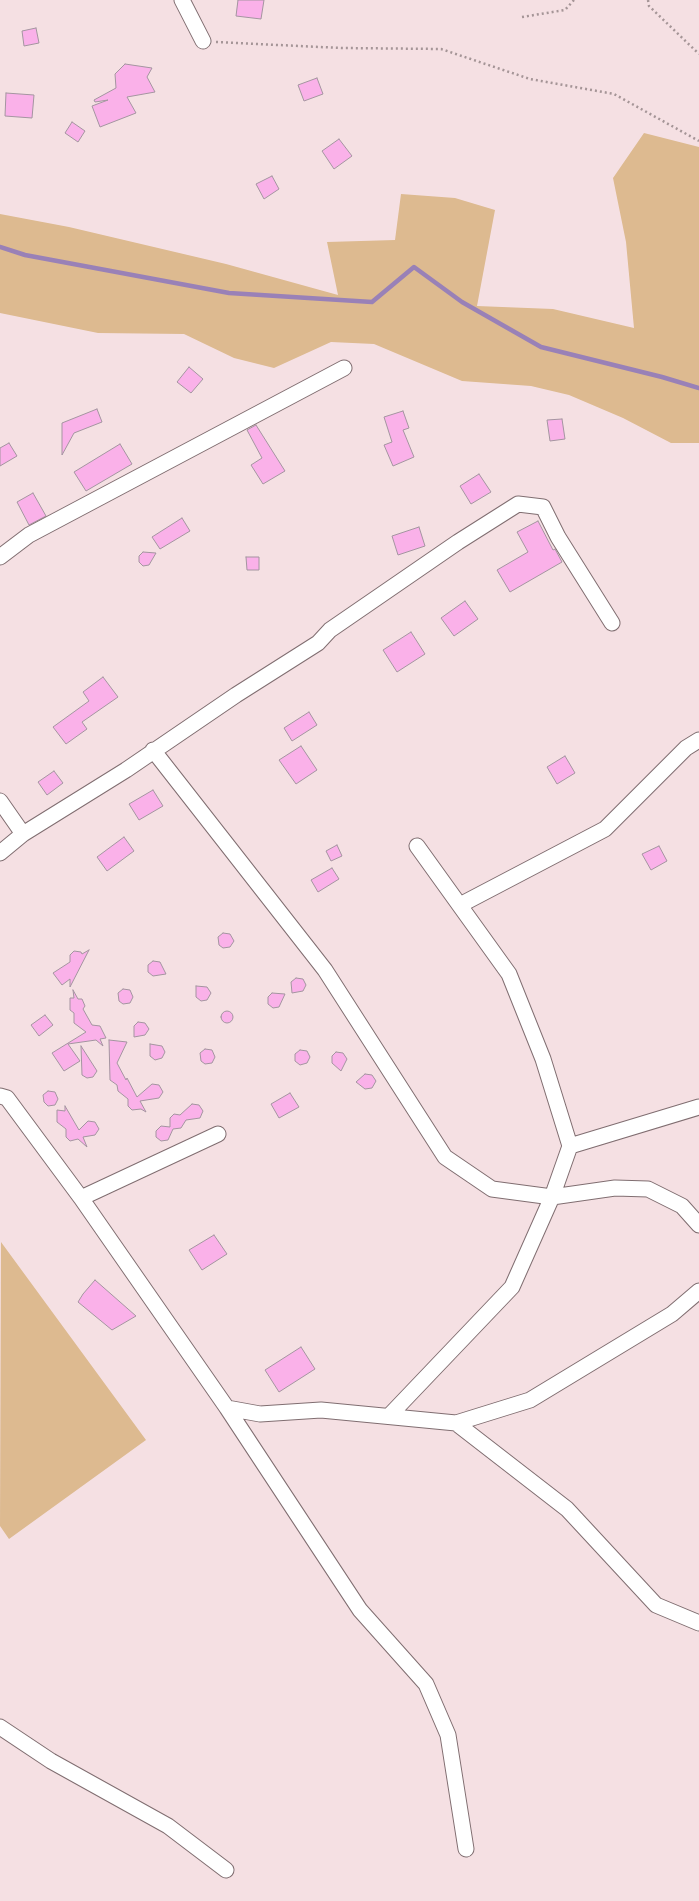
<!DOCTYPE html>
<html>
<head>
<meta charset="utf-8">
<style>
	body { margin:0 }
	canvas { display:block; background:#f5e0e3 }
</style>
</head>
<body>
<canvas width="699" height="1901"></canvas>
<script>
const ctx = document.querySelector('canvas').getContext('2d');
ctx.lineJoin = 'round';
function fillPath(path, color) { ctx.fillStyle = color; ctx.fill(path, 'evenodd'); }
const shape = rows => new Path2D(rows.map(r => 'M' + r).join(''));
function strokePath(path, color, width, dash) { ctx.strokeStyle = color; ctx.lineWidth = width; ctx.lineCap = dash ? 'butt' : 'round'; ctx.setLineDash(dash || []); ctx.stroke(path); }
fillPath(shape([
	[644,133,699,147,699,443,671,443,623,418,569,395,531,386,462,381,374,344,331,342,274,368,234,358,184,334,98,333,0,313,0,214,69,227,226,264,338,295,327,242,395,240,401,194,455,198,495,210,477,306,553,309,634,328,626,242,613,178],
	[1,1242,146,1440,9,1539,0,1526]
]), '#ddba90');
strokePath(shape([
	[0,247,25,255,229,293,372,302,414,267,462,302,541,347,662,377,699,388]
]), '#9981b7', 4.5);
const building = shape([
	[238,0,264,0,261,19,236,16,238,0],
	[36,28,39,43,24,46,22,31,36,28],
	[125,64,152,68,147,77,155,92,127,97,136,113,100,127,92,106,108,100,95,102,94,100,116,88,115,74,125,64],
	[317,78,323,94,304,101,298,85,317,78],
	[6,93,34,95,32,118,5,116,6,93],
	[72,122,85,131,78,142,65,133,72,122],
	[339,139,352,156,334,169,322,151,339,139],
	[272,176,279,189,264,199,256,184,272,176],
	[189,367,203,379,191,393,177,382,189,367],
	[97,409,102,422,74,433,62,455,62,423,97,409],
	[403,411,409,428,403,430,414,457,393,466,384,445,392,442,384,417,403,411],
	[562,419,565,439,550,441,547,420,562,419],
	[256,425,285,471,263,484,251,465,262,458,247,430,256,425],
	[9,443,17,456,0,466,0,448,9,443],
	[120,444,132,464,86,491,74,472,120,444],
	[479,474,491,492,471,504,460,486,479,474],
	[33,493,46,516,29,525,17,502,33,493],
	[182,518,190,531,160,549,152,537,182,518],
	[538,521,553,550,555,549,562,562,510,592,497,570,528,552,517,532,538,521],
	[419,527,425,546,398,555,392,536,419,527],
	[143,552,156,553,149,565,143,566,139,562,139,556,143,552],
	[246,557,259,557,259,570,247,570,246,557],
	[465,601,478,619,454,636,441,618,465,601],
	[411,632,425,654,397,672,383,650,411,632],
	[103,677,118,697,82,722,87,729,66,744,53,727,89,701,83,692,103,677],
	[309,712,317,725,292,741,284,728,309,712],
	[301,746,317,770,296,784,279,760,301,746],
	[565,756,575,773,557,784,547,767,565,756],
	[54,771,63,783,47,795,38,782,54,771],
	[153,790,163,806,139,820,129,804,153,790],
	[124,837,134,851,107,871,97,857,124,837],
	[337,845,342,856,331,861,326,851,337,845],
	[659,846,667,861,651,870,642,854,659,846],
	[332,868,339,879,318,892,311,880,332,868],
	[223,933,230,934,234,941,230,947,223,948,219,945,218,937,223,933],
	[89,950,70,987,70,979,62,985,53,973,70,962,70,955,74,951,81,952,82,954,89,950],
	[153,961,160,962,166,974,153,976,148,972,148,965,153,961],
	[296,978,303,979,306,985,303,991,292,993,291,982,296,978],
	[196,986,207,987,211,993,207,1000,201,1001,196,997,196,986],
	[123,989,130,990,133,997,130,1003,123,1004,119,1001,118,993,123,989],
	[73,990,78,999,82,999,85,1006,83,1009,92,1025,100,1026,106,1038,100,1039,103,1046,96,1040,68,1044,80,1061,64,1071,52,1053,86,1032,74,1023,74,1013,70,1010,70,998,74,998,73,990],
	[272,993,285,994,279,1007,273,1008,268,1004,268,997,272,993],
	'221 1017a6 6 0 1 1 12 0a6 6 0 1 1-12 0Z',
	[45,1015,53,1025,39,1036,31,1025,45,1015],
	[138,1022,145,1023,149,1029,145,1035,134,1037,134,1026,138,1022],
	[109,1040,127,1042,117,1063,126,1080,127,1078,137,1097,152,1084,159,1085,163,1092,159,1098,140,1101,146,1112,141,1109,132,1110,128,1106,128,1099,118,1091,117,1085,110,1080,109,1040],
	[150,1044,162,1046,165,1052,162,1058,155,1060,150,1056,150,1044],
	[81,1046,97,1071,93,1077,87,1078,82,1075,81,1046],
	[205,1049,212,1050,215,1057,212,1063,205,1064,201,1061,200,1053,205,1049],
	[300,1050,307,1051,310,1057,307,1063,300,1065,295,1061,295,1054,300,1050],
	[336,1052,343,1053,347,1059,341,1071,332,1063,332,1056,336,1052],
	[365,1074,372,1075,376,1081,372,1088,365,1089,356,1082,365,1074],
	[48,1091,55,1092,58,1099,55,1105,48,1106,44,1102,43,1095,48,1091],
	[290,1093,299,1107,279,1118,271,1104,290,1093],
	[192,1104,199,1105,203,1111,200,1118,186,1120,181,1128,173,1129,168,1140,161,1141,156,1137,156,1131,161,1126,170,1127,170,1118,174,1114,180,1115,192,1104],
	[65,1106,79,1130,88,1121,95,1122,99,1129,95,1135,83,1137,87,1147,78,1139,70,1141,66,1137,66,1129,57,1122,57,1110,65,1111,65,1106],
	[214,1235,227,1254,202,1270,189,1250,214,1235],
	[95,1280,136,1316,112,1330,78,1302,83,1294,95,1280],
	[301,1347,315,1369,279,1392,265,1370,301,1347]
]);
fillPath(building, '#fab1e9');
strokePath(building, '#a495a0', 1);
const street = shape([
	[182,0,203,41],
	[0,557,29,535,344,368],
	[153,750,325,970,445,1157,492,1189,552,1197,615,1188,648,1189,682,1206,699,1225],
	[0,801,23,834],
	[0,853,23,834,126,770,236,695,318,643,330,630,458,542,518,504,543,507,558,537,612,623],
	[460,905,605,829,686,748,699,740],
	[0,1096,7,1098,81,1198,227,1408,260,1414,321,1410,456,1423,530,1400,672,1314,699,1291],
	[570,1146,699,1107],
	[81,1198,218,1134],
	[227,1408,360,1610,426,1684,448,1735,466,1849],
	[389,1416,512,1287,552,1197,570,1146,543,1059,509,974,417,846],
	[456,1423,567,1509,656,1605,699,1623],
	[0,1727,51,1761,168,1826,226,1870]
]);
strokePath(street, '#806e71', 17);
strokePath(shape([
	[648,0,649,6,699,54],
	[522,17,565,10,574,0],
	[216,42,341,48,441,49,530,79,614,94,699,141]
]), '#a59597', 2.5, [2, 3]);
strokePath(street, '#fff', 15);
</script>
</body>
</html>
